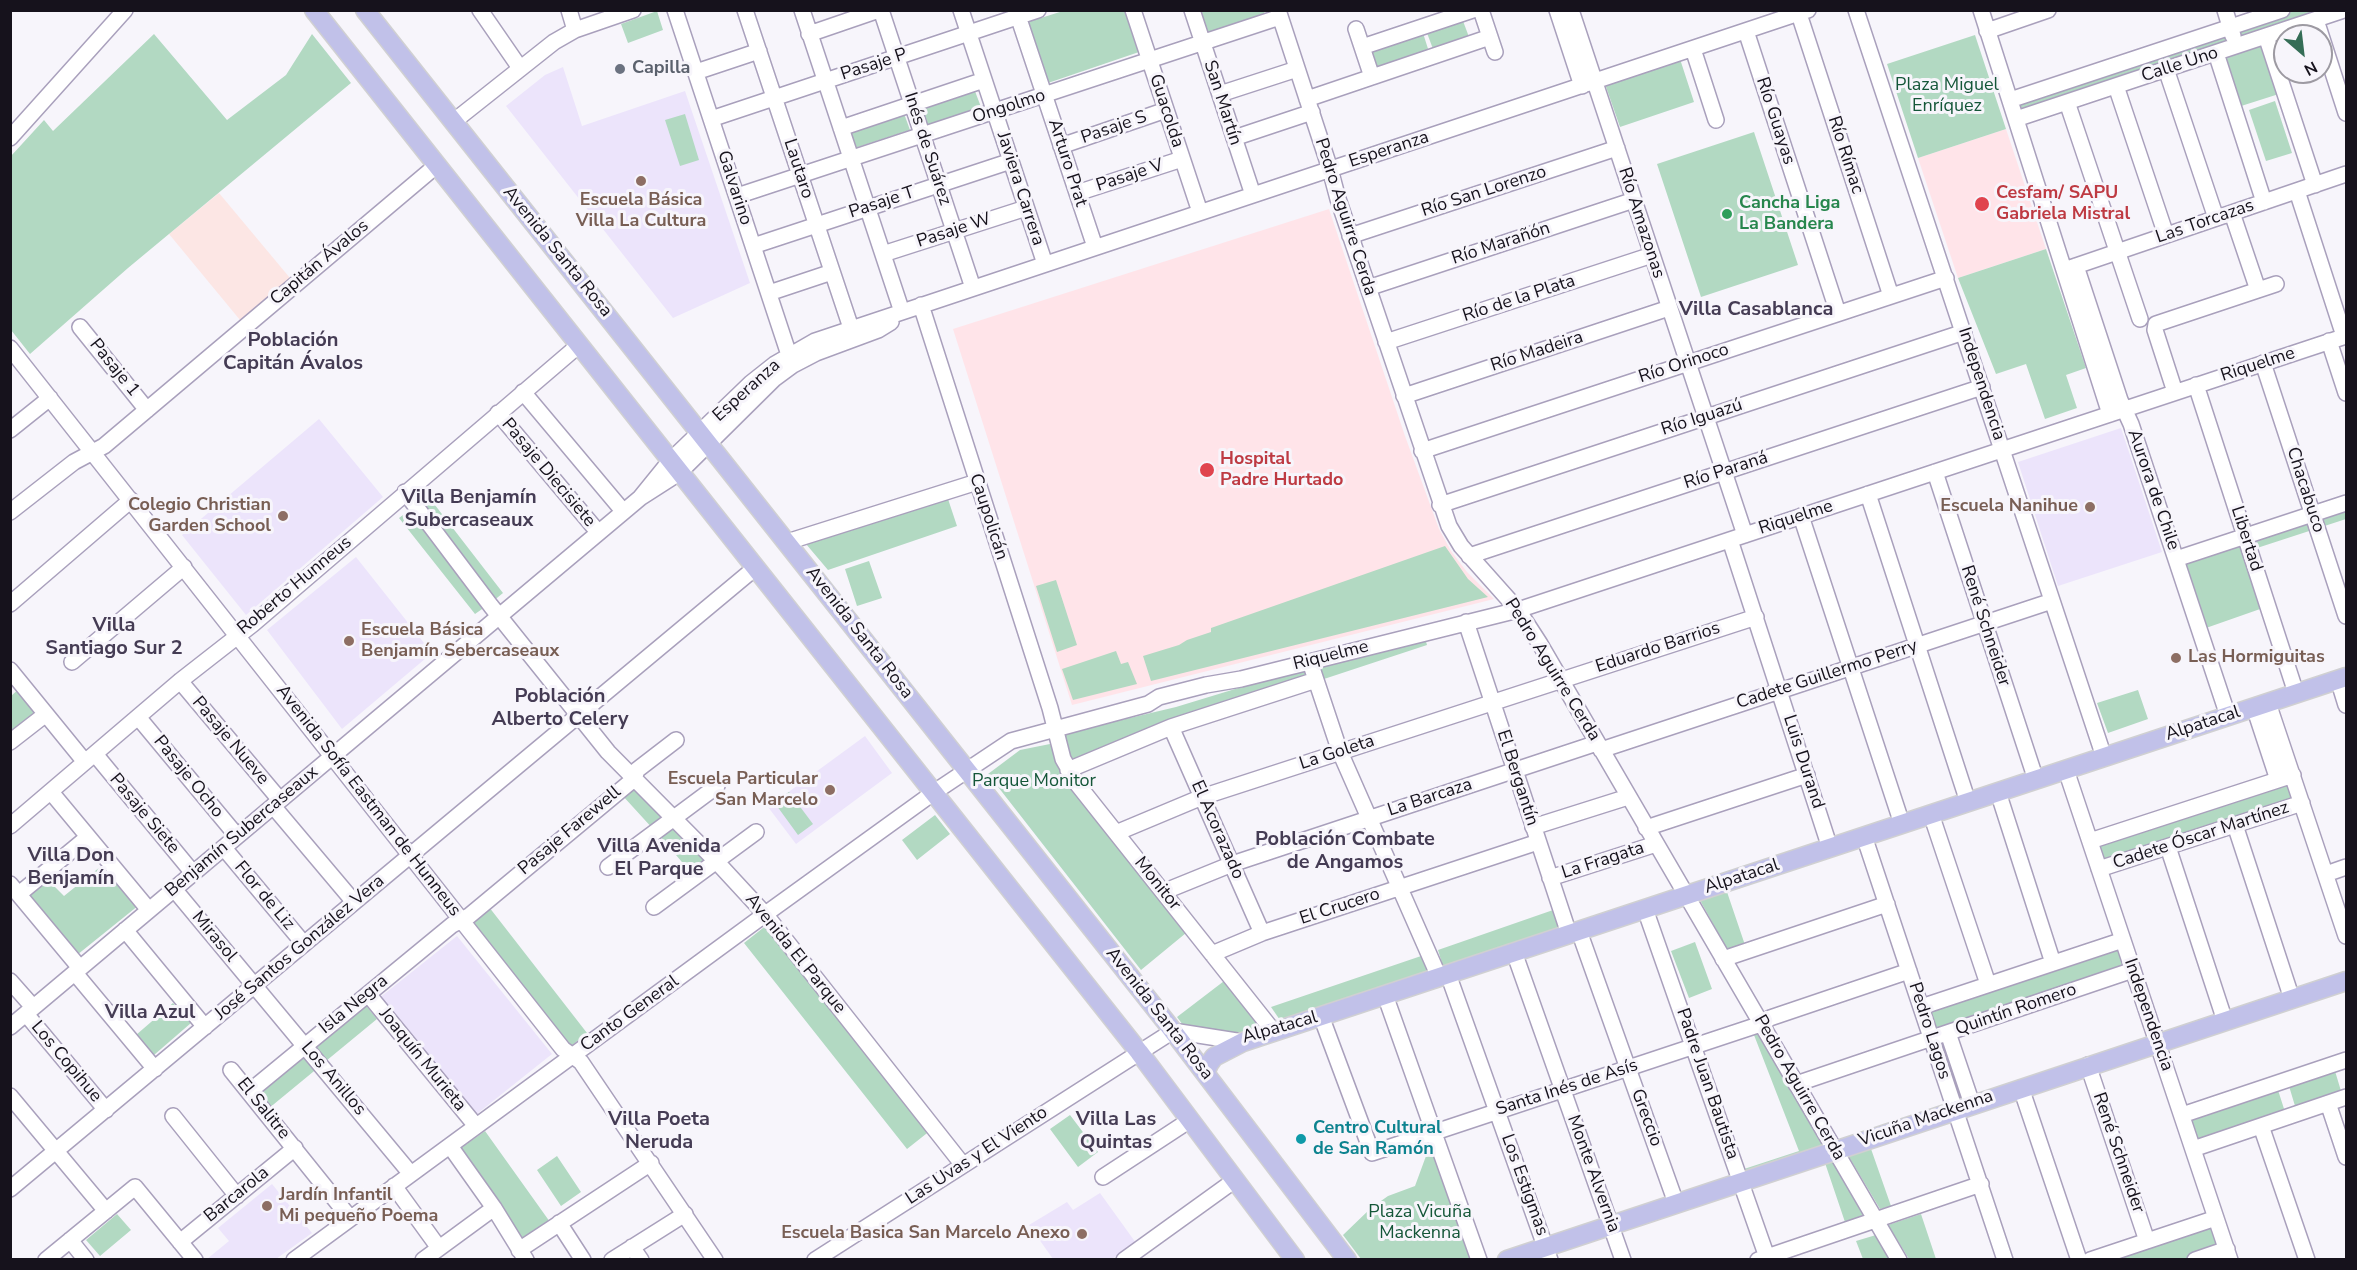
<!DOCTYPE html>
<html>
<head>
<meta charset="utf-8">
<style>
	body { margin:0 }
	#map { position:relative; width:2357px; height:1270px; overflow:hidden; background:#f7f5fb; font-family:"Nunito Sans",sans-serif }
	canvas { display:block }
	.frame { position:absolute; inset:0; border:12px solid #16121c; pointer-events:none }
	.north { position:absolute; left:2273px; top:24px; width:60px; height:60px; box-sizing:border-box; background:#f7f5fb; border:2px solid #9d9aa2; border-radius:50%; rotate:152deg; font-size:16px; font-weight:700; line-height:24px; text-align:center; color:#16121c }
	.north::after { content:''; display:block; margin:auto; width:21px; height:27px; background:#356d56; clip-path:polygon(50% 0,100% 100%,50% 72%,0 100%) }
</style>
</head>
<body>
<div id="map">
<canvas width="2357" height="1270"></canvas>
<div class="frame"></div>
<div class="north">N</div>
</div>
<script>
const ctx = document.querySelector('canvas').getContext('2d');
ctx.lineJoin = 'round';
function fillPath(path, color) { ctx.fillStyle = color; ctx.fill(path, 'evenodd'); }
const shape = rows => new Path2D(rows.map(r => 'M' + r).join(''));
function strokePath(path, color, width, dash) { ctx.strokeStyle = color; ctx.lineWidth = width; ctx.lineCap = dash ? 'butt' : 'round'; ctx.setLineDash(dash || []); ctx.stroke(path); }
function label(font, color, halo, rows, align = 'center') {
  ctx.font = font + ' "Nunito Sans",sans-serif'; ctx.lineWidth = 6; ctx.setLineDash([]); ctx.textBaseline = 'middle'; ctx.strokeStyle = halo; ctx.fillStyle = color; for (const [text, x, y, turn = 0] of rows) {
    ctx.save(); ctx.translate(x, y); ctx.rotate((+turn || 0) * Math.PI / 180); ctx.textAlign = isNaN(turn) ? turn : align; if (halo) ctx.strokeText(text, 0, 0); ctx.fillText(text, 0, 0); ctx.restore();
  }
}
fillPath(shape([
	[563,67,582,126,685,91,750,283,673,318,506,106,545,75],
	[319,419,383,497,246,615,182,535],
	[2121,428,2162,552,2058,586,2018,462],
	[356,557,432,653,342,729,267,630],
	[865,736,892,773,796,844,768,807],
	[457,936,552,1054,473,1117,378,999],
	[272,1184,312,1233,276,1259,207,1259,229,1241,218,1228],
	[1100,1193,1136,1243,1112,1259,1053,1259,1029,1225,1067,1202,1073,1210]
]), '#ece4fb');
fillPath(shape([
	[219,193,290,278,240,320,169,234]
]), '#fce6e4');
fillPath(shape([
	[2006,129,2046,249,1958,278,1918,158],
	[1329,209,1405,436,1439,529,1451,551,1467,572,1494,599,1072,705,953,329]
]), '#ffe4e9');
fillPath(shape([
	[657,11,663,30,628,43,621,24],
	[1063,11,1125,11,1139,52,1045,84,1025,23],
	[1197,11,1264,11,1265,15,1205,34],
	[2294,11,2326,11,2239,39,2237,29],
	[1463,21,1469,37,1433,49,1427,33],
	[1422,30,1430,55,1377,70,1370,49],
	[2227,31,2231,43,2022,112,2017,101],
	[154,34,227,120,286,75,312,34,351,83,128,268,30,354,11,330,11,156,44,120,53,131],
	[1975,35,2006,129,1918,158,1887,64],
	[2266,44,2282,93,2238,107,2222,59],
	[1680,59,1694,102,1620,127,1605,84],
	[973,86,981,107,926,126,919,104],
	[2275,101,2292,153,2266,161,2249,110],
	[902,108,910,130,855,148,848,127],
	[685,114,699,160,680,166,665,120],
	[1754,132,1798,265,1701,297,1657,164],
	[2046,249,2086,368,2066,375,2077,408,2045,419,2026,364,1996,374,1958,278],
	[428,496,503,593,492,602,419,504],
	[948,499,957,526,828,570,806,544],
	[2346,507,2346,519,2254,549,2249,538],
	[411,509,485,607,475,614,399,518],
	[2242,544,2263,608,2206,628,2184,563],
	[1445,546,1468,579,1488,597,1151,681,1143,656,1179,645,1187,640,1211,632,1211,628],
	[869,561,882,598,857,606,845,569],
	[1056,580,1077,645,1057,652,1036,586],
	[1425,638,1427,645,1324,679,1318,664],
	[1116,651,1121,664,1128,662,1137,684,1073,700,1062,669],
	[1304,668,1307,676,1072,762,1063,741,1064,735,1071,732,1176,707],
	[20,688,40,713,11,736,11,696],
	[2138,690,2148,719,2108,733,2097,703],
	[1050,744,1071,788,1186,933,1141,970,988,774,1020,750],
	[2290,780,2297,801,2105,862,2098,842],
	[632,788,667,819,654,830,622,795],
	[789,792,813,824,798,835,774,802],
	[935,815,950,834,917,860,902,840],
	[673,825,709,862,692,874,660,836],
	[105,863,139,905,77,955,25,893,45,877,64,896],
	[1726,889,1745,945,1728,951,1701,902,1702,896],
	[489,907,587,1033,570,1047,471,920],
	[1556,909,1563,928,1444,970,1438,950],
	[768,924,931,1130,907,1149,744,943],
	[1695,942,1712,989,1689,998,1671,951],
	[2119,947,2126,969,1936,1032,1928,1008],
	[1427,954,1436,971,1282,1023,1271,1007],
	[1228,978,1264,1026,1239,1036,1186,1029,1177,1017],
	[363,1002,377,1019,326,1061,313,1044],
	[173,1003,191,1023,154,1055,136,1035],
	[1760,1032,1826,1145,1746,1174,1744,1169,1799,1151,1754,1035],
	[305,1050,319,1067,268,1109,254,1092],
	[2335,1071,2341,1091,2295,1106,2289,1086],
	[2278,1090,2285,1112,2197,1140,2190,1119],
	[1070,1115,1098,1152,1078,1167,1050,1129],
	[485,1131,550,1222,523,1240,461,1148],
	[1428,1143,1431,1145,1473,1259,1361,1259,1343,1235,1371,1208,1388,1196,1415,1186,1426,1156,1420,1144],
	[1870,1146,1891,1206,1880,1209,1849,1157,1852,1152],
	[557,1156,581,1192,561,1206,537,1170],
	[1833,1157,1868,1216,1846,1225,1824,1160],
	[117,1214,131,1230,100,1256,86,1240],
	[1921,1214,1936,1259,1909,1259,1888,1225],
	[2212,1226,2220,1250,2189,1259,2104,1260],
	[1876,1235,1891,1259,1863,1259,1856,1241]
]), '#b2d9c2');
const minor = shape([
	[480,10,520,68],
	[569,10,575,30],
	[675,10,792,364],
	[745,10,851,328],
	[802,10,902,312],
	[881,10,973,288],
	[961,10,1045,264],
	[1016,10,1095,247],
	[1133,10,1200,212],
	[1192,10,1253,195],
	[1278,10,1330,169,1338,199,1449,526,1461,546,1518,610,1540,644,1899,1260],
	[1481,10,1495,52],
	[1557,10,1582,86],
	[1571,10,1745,535],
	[1856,10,2104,757],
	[1981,10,2110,414],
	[2225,10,2233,36],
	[1799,14,1891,296],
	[2316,20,2346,113],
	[1356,29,1372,77],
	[1746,31,1838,313],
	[1987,31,2048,10],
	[809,34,879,10],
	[2266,36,2315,185],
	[1362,47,1473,10],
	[1693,49,1716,120],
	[2216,53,2264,202],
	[2166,69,2216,218],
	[696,72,759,51],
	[2116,86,2166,235],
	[1220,94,1297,69],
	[1307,99,1490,37],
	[2010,100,2282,10],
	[2067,102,2140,319],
	[711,119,1038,10],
	[2016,119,2344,10],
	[453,122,554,42,575,30,633,10],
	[841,128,984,80],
	[10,138,125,10],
	[1234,138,1312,112],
	[1061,146,1166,110],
	[2297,191,2344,336],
	[1077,193,1182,159],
	[737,196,1280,17],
	[2232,213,2258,290],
	[1350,236,1617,148],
	[753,246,1011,161],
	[883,254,1026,208],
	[2076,266,2120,400,2131,424,2228,716],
	[2067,269,2346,174],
	[1368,288,1634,200],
	[769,293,832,272],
	[921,305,1050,708,1063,759,1078,785,1274,1032],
	[80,327,147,410],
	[2329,341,2346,393],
	[1386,342,1652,255],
	[10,348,563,1049,581,1062,715,1260],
	[2263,363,2346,616],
	[2196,385,2296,693],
	[523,392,623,511],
	[2175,392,2155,330,2156,324,2276,284],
	[1404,396,1669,308],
	[498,413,598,532],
	[10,430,50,398],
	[1422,451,1946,278],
	[1935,472,2036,780],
	[405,492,491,606,608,752,716,861,765,914,963,1165],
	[1868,494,1968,802],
	[640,498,670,461,751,383,775,364,815,341,1808,10],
	[1440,505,1964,332],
	[10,512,74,462,104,446,437,165],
	[1801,516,1902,824],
	[1730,540,1830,848],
	[787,542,977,482],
	[1469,556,1982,387],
	[2176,559,2346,503],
	[10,604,131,500],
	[1466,622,1569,934],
	[72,662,184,567],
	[1310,662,1340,752,1439,977],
	[10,670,85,762],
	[2338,679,2346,705],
	[180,681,280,800],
	[2268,703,2346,936],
	[2254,707,2278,780],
	[138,717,237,836],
	[1171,727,1262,933],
	[10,742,46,714],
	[1601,750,2052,601],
	[95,754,193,873],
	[1068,770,1171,727,1316,680],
	[2066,770,2230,1260],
	[51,792,149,910],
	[1998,792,2053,963],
	[273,806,354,902],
	[1931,814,1988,984],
	[2235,825,2292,999],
	[10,826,180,681,253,624,579,345],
	[1533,827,1628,797],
	[1646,828,1807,775],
	[1116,833,1202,797,1756,617],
	[1864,836,2005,1260],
	[2090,841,2293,775],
	[2168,847,2225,1021],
	[224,848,304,944],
	[608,867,717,786],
	[2099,869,2302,803],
	[2326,874,2346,867],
	[1550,878,1656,844],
	[10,884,80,968],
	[174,889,411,1174],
	[1163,892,1232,864,1597,743],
	[19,894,88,837],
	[654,907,756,832],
	[1645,909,1768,1260],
	[125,930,205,1027],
	[1579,931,1676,1203],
	[1514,952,1623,1260],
	[1212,954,1262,933,1538,842],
	[1723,959,1887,904],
	[75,973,155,1069],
	[1448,974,1550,1260],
	[10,981,33,1007],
	[368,994,476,1126],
	[1385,995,1479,1260],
	[1921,1007,2123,940],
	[26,1014,106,1110],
	[1321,1016,1372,1153,1761,1024,1770,1018,1909,971],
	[10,1027,640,498,679,473,774,379,793,365,816,353,878,330,891,322],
	[1948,1033,1972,1104],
	[2088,1065,2147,1241],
	[231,1070,350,1218],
	[1796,1084,2133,970],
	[2021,1088,2079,1260],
	[249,1092,452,925,469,916,634,779,637,770,676,740],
	[10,1096,106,1211],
	[2328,1103,2346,1157],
	[2182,1115,2346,1060],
	[173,1116,237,1196],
	[2261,1126,2307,1260],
	[450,1146,494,1208,526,1260],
	[2193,1149,2346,1097],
	[1103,1177,1190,1120],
	[394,1186,439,1248],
	[10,1189,755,568],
	[559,1223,583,1260],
	[70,1240,86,1260],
	[180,1242,295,1148],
	[632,1247,641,1260],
	[519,1250,651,1163],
	[46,1260,135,1187,195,1260],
	[294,1260,771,910,933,793,1011,741,1148,704,1159,697,1206,685,1241,679,1518,610,2346,336],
	[423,1260,494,1208],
	[612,1260,685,1214],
	[815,1260,1173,1031,1243,1042],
	[1124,1260,1235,1180],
	[1758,1260,1981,1184],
	[2090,1260,2216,1218],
	[2195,1260,2227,1249]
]);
const major = shape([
	[314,10,1139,1052,1295,1260],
	[365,10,1166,1022,1347,1260],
	[1205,1073,1209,1064,1214,1057,1243,1042,2346,677],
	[1507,1260,2346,981]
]);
strokePath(minor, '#a9a0bc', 18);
strokePath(major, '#d0d0d2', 21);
strokePath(minor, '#fff', 15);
strokePath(major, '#c1c1e9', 18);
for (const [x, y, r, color] of [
	[620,69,6,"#6b7280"],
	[641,181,6,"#8d6e63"],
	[1982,204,8,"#e0444e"],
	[1727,214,6,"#2e9e5b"],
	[1207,470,8,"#e0444e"],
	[2090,507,6,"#8d6e63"],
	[283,516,6,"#8d6e63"],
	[349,641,6,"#8d6e63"],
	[2176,658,6,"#8d6e63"],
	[830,790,6,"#8d6e63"],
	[1301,1139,6,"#0f9aa8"],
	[267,1206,6,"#8d6e63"],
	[1082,1234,6,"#8d6e63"]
]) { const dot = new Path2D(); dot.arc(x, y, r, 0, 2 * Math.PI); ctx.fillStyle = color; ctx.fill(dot); strokePath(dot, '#f7f5fb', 2); }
label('18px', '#16121c', '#f7f5fb', [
	["Pasaje P",874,65,-18],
	["Calle Uno",2180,65,-18],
	["San Martín",1222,103,72],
	["Ongolmo",1009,107,-18],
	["Guacolda",1166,111,72],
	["Río Guayas",1775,121,72],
	["Pasaje S",1114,128,-19],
	["Inés de Suárez",927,149,72],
	["Esperanza",1389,150,-18],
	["Río Rímac",1845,155,72],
	["Arturo Prat",1067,163,72],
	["Lautaro",798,169,72],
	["Pasaje V",1130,176,-18],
	["Galvarino",734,188,72],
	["Javiera Carrera",1020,189,72],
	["Río San Lorenzo",1484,192,-18],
	["Pasaje T",882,203,-18],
	["Pedro Aguirre Cerda",1345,217,72],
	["Las Torcazas",2205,222,-19],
	["Río Amazonas",1641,223,72],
	["Pasaje W",954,231,-18],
	["Río Marañón",1501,244,-18],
	["Avenida Santa Rosa",557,252,51],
	["Capitán Ávalos",320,263,-40],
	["Río de la Plata",1519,299,-18],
	["Río Madeira",1537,352,-18],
	["Río Orinoco",1684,364,-18],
	["Riquelme",2258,365,-18],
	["Pasaje 1",114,368,51],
	["Independencia",1981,384,72],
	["Esperanza",747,391,-42],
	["Río Iguazú",1702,418,-18],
	["Río Paraná",1726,471,-18],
	["Pasaje Diecisiete",548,473,50],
	["Aurora de Chile",2153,490,71],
	["Chacabuco",2305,490,72],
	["Caupolicán",988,517,72],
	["Riquelme",1796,518,-18],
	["Libertad",2246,539,72],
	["Roberto Hunneus",295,586,-40],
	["René Schneider",1985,626,72],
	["Avenida Santa Rosa",859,633,52],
	["Eduardo Barrios",1658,648,-18],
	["Riquelme",1331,656,-14],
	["Pedro Aguirre Cerda",1552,670,58],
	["Cadete Guillermo Perry",1827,675,-18],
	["Alpatacal",2203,724,-18],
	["Pasaje Nueve",230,741,50],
	["La Goleta",1337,753,-18],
	["Luis Durand",1803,762,72],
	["Pasaje Ocho",188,777,51],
	["El Bergantín",1517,778,72],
	["La Barcaza",1430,798,-18],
	["Avenida Sofía Eastman de Hunneus",368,801,52],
	["Pasaje Siete",144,814,50],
	["El Acorazado",1217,830,66],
	["Pasaje Farewell",570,831,-40],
	["Benjamín Subercaseaux",242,832,-40],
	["Cadete Óscar Martínez",2201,836,-18],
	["La Fragata",1603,861,-18],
	["Alpatacal",1742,877,-18],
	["Monitor",1157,884,51],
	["Flor de Liz",264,896,50],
	["El Crucero",1340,907,-18],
	["Mirasol",214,937,50],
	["José Santos González Vera",300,948,-40],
	["Avenida El Parque",795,954,51],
	["Isla Negra",354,1005,-39],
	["Quintín Romero",2016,1010,-19],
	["Canto General",630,1014,-36],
	["Avenida Santa Rosa",1159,1014,52],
	["Independencia",2148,1015,71],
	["Alpatacal",1280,1028,-16],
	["Pedro Lagos",1929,1031,72],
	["Joaquín Murieta",422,1060,51],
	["Los Copihue",66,1062,50],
	["Los Anillos",333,1079,50],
	["Padre Juan Bautista",1707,1084,71],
	["Santa Inés de Asís",1567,1088,-18],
	["Pedro Aguirre Cerda",1799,1088,60],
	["El Salitre",263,1109,51],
	["Greccio",1646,1118,70],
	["Vicuña Mackenna",1926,1119,-19],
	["René Schneider",2118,1153,71],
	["Las Uvas y El Viento",977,1156,-33],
	["Monte Alvernia",1593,1174,70],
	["Los Estigmas",1524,1185,70],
	["Barcarola",237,1195,-39]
]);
label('bold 18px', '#5b616d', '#f7f5fb', [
	["Capilla",632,69]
], 'left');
label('18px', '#145638', '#f7f5fb', [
	["Plaza Miguel",1947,86],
	["Enríquez",1947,107],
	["Parque Monitor",1034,782],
	["Plaza Vicuña",1420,1213],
	["Mackenna",1420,1234]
]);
label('bold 18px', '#be3a42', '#f7f5fb', [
	["Cesfam/ SAPU",1996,194],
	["Gabriela Mistral",1996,215],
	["Hospital",1220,460],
	["Padre Hurtado",1220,481]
], 'left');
label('bold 18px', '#785e54', '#f7f5fb', [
	["Escuela Básica",641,201,"center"],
	["Villa La Cultura",641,222,"center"],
	["Colegio Christian",271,506],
	["Garden School",271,527],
	["Escuela Nanihue",2078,507],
	["Escuela Básica",361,631,"left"],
	["Benjamín Sebercaseaux",361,652,"left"],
	["Las Hormiguitas",2188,658,"left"],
	["Escuela Particular",818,780],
	["San Marcelo",818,801],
	["Jardín Infantil",279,1196,"left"],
	["Mi pequeño Poema",279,1217,"left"],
	["Escuela Basica San Marcelo Anexo",1070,1234]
], 'right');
label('bold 18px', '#27864d', '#f7f5fb', [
	["Cancha Liga",1739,204],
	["La Bandera",1739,225]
], 'left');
label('bold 18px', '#0d838f', '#f7f5fb', [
	["Centro Cultural",1313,1129],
	["de San Ramón",1313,1150]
], 'left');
label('bold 20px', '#453c54', '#f7f5fb', [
	["Villa Casablanca",1756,310],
	["Población",293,341],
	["Capitán Ávalos",293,364],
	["Villa Benjamín",469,498],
	["Subercaseaux",469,521],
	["Villa",114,626],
	["Santiago Sur 2",114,649],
	["Población",560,697],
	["Alberto Celery",560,720],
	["Población Combate",1345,840],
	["de Angamos",1345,863],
	["Villa Avenida",659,847],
	["El Parque",659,870],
	["Villa Don",71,856],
	["Benjamín",71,879],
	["Villa Azul",150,1013],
	["Villa Poeta",659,1120],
	["Neruda",659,1143],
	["Villa Las",1116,1120],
	["Quintas",1116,1143]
]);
</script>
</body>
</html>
